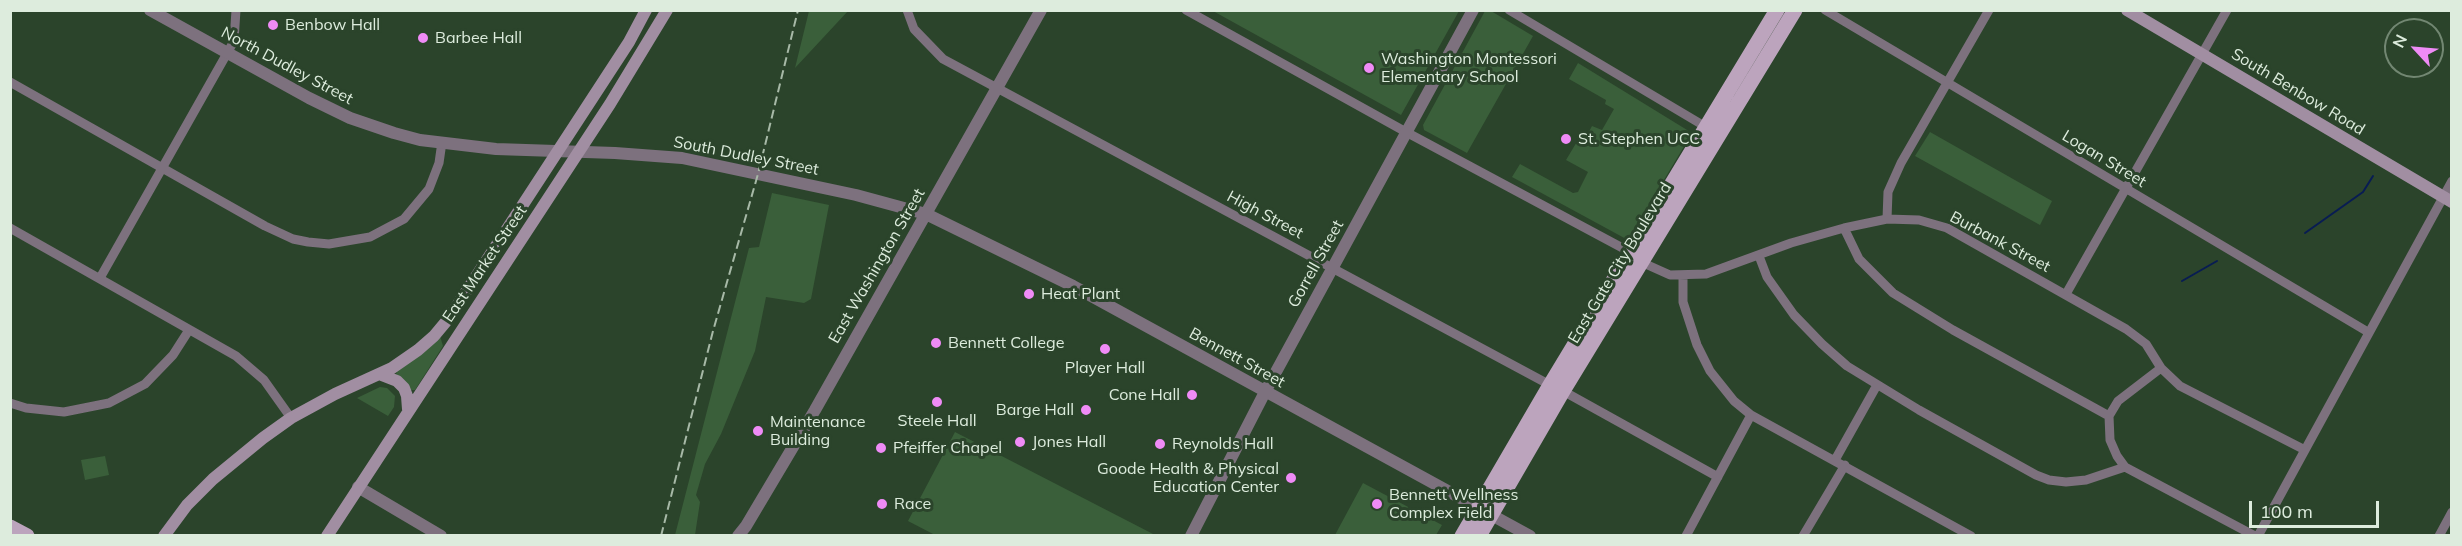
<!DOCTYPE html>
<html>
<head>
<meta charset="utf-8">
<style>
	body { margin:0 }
	#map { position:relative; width:2462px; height:546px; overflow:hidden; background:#2b442b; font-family:Mulish,sans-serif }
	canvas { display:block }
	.frame { position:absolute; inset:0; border:12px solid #ddecdd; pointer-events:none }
	.north { position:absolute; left:2384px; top:18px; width:60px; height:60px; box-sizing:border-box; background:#2b442b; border:2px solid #728772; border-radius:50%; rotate:296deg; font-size:16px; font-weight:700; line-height:24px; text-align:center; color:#ddecdd }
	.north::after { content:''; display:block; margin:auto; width:21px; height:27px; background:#ef8bf6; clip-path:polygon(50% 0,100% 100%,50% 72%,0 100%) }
	.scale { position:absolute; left:2249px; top:501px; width:130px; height:27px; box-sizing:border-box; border:3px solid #ddecdd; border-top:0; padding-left:8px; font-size:18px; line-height:21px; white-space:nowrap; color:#ddecdd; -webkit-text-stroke:4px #2b442b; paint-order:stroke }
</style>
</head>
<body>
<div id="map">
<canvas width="2462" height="546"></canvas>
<div class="frame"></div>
<div class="north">N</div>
<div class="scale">100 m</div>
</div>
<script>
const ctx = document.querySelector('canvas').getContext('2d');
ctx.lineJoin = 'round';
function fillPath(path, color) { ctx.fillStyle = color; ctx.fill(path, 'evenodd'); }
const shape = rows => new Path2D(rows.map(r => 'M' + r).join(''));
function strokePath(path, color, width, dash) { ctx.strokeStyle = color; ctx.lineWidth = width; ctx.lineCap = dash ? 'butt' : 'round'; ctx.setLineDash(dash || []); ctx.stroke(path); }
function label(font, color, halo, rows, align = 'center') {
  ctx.font = font + ' Mulish,sans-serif'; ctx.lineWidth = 6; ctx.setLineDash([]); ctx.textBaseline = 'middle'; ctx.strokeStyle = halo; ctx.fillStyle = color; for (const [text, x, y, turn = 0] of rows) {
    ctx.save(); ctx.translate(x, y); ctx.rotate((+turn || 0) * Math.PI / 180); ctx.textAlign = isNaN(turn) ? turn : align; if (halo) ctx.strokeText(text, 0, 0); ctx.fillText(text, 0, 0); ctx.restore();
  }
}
fillPath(shape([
	[809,11,848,11,795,68],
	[1213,11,1459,10,1459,11,1401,115],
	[1485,11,1491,11,1533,36,1467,153,1424,130,1423,125],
	[1578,63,1692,133,1628,240,1512,177,1520,164,1573,193,1578,192,1588,172,1566,160,1578,140,1584,141,1592,126,1602,130,1614,109,1605,104,1606,100,1569,79],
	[1930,132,2052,201,2040,225,1915,156],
	[772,193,829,205,811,299,804,303,766,297,755,351,721,434,705,464,696,495,700,502,695,535,675,535,749,248,759,247],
	[440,336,443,346,415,390,410,390,396,375,397,371],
	[380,387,387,388,395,396,394,407,388,416,357,398],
	[955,432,1155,535,935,535,908,521],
	[105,456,109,475,85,480,81,460],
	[1363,483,1442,525,1436,535,1335,535]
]), '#3a5f3a');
strokePath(shape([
	[2305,233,2363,192,2373,176],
	[2182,281,2217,261]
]), '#081c53', 2);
strokePath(shape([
	[907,10,914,29,943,59,1550,385],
	[1186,10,1406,132,1630,252],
	[1509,10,1706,127],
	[1825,10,2368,332],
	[10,82,265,226,293,239,308,242,329,244,370,237,404,219,429,189,439,163,442,142],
	[1887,219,1888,192,1901,163,1989,10],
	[10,228,236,356,264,380,291,418],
	[1844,228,1859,259,1893,293,1953,330,2109,416],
	[1759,256,1767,277,1794,315,1822,344,1847,366,1919,410,2036,475,2049,480,2066,482,2086,480,2125,467,2255,536],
	[1641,262,1670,275,1706,274,1791,243,1844,228,1887,219,1919,220,1947,228,2126,329,2146,344,2161,368,2180,386,2305,450],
	[1683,276,1683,302,1697,345,1710,371,1734,401,1751,415,1971,536],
	[100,278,234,41,236,10],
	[2066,294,2227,10],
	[1563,391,1718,477],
	[10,403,26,408,64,412,109,403,145,384,173,355,189,330],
	[1835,460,1877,385],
	[2125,467,2117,456,2110,440,2109,416,2118,401,2161,368],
	[1686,536,1751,415],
	[1803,536,1845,465],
	[2258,536,2452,181],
	[2439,536,2452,512]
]), '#7d717e', 9);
strokePath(shape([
	[150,10,309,98,350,118,394,133,420,140,496,149,615,153,682,158,856,195,926,214,1073,286,1530,536],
	[358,487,441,536],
	[738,536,746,526,815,410,1041,10],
	[1191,536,1265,392,1473,10]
]), '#7d717e', 12);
strokePath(shape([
	[2127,10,2452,202],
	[379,374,397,381,404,388,407,396,408,409],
	[164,536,187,505,213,479,263,438,291,418,335,394,392,368,418,350,434,336,449,318,629,42,646,10],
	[327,536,610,104,667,10]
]), '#a18ea2', 12);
strokePath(shape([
	[10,527,27,536],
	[1462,536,1550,385,1777,10],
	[1479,536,1563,391,1795,10]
]), '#bca4bd', 15);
strokePath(shape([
	[661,536,713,331,758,174,798,10]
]), '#a7b9a7', 2, [9, 4.5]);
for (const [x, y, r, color] of [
	[273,25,6,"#ef8bf6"],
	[423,38,6,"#ef8bf6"],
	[1369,68,6,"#ef8bf6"],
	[1566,139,6,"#ef8bf6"],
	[1029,294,6,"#ef8bf6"],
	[936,343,6,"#ef8bf6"],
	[1105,349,6,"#ef8bf6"],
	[1192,395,6,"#ef8bf6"],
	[937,402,6,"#ef8bf6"],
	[1086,410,6,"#ef8bf6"],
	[758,431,6,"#ef8bf6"],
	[1020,442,6,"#ef8bf6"],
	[1160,444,6,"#ef8bf6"],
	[881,448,6,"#ef8bf6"],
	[1291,478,6,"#ef8bf6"],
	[882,504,6,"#ef8bf6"],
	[1377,504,6,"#ef8bf6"]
]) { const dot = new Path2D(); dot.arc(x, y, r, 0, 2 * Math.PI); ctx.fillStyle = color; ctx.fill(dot); strokePath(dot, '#2b442b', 2); }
label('16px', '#ddecdd', '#2b442b', [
	["Benbow Hall",285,25],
	["Barbee Hall",435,38],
	["Washington Montessori",1381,59],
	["Elementary School",1381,77],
	["St. Stephen UCC",1578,139],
	["Heat Plant",1041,294],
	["Bennett College",948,343],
	["Player Hall",1105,368,"center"],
	["Cone Hall",1180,395,"right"],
	["Barge Hall",1074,410,"right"],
	["Steele Hall",937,421,"center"],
	["Maintenance",770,422],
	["Building",770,440],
	["Jones Hall",1032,442],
	["Reynolds Hall",1172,444],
	["Pfeiffer Chapel",893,448],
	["Goode Health & Physical",1279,469,"right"],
	["Education Center",1279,487,"right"],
	["Bennett Wellness",1389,495],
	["Complex Field",1389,513],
	["Race",894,504]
], 'left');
label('16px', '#ddecdd', '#2b442b', [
	["North Dudley Street",287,66,28],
	["South Benbow Road",2298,92,31],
	["South Dudley Street",746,156,11],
	["Logan Street",2104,159,31],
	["High Street",1265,215,28],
	["Burbank Street",2000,242,28],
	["East Gate City Boulevard",1620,263,-59],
	["East Market Street",485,264,-56],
	["Gorrell Street",1316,264,-61],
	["East Washington Street",877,266,-60],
	["Bennett Street",1237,358,29]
]);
</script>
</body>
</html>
